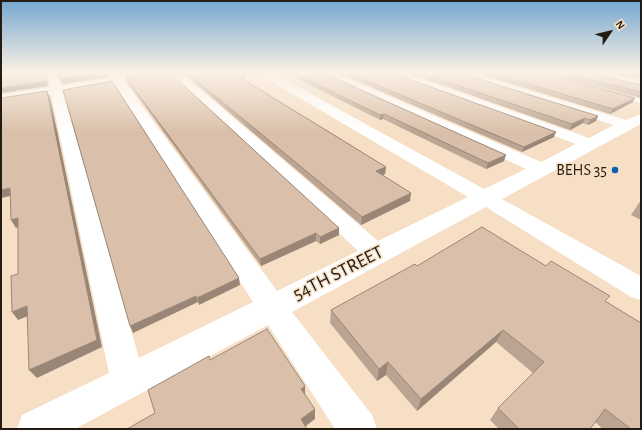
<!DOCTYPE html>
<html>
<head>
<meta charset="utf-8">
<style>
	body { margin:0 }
	#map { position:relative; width:642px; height:430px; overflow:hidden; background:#f6dfc5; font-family:"Alegreya Sans",sans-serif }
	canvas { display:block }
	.frame { position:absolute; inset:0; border:2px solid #241c13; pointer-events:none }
	.north { position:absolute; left:590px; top:12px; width:40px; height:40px; -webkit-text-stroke:3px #f6dfc5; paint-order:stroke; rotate:55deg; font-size:11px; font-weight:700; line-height:16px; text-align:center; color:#241c13 }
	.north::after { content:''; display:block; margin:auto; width:14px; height:18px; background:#241c13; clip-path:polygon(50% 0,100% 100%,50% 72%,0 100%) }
</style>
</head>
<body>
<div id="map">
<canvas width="642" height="430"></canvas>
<div class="frame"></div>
<div class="north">N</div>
</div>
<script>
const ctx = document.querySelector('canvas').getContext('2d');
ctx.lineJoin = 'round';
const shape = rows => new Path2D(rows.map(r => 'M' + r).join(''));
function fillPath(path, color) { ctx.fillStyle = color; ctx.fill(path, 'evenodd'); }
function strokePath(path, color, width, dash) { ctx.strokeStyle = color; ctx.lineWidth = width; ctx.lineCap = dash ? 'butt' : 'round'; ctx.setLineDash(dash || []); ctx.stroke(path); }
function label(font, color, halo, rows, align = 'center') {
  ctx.font = font + ' "Alegreya Sans",sans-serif'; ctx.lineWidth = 3; ctx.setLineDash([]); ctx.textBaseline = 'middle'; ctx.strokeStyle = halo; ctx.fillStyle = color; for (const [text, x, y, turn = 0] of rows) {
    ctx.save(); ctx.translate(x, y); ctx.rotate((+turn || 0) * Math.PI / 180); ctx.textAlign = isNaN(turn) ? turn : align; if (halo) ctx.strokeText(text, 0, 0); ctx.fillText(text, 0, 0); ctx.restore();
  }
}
fillPath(shape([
	[619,93,641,99,641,103,617,96,616,95,619,93]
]), '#fff');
fillPath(shape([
	[47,72,57,72,61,86,110,78,107,72,117,72,120,76,134,76,136,78,134,80,125,82,277,291,358,251,169,72,180,72,378,241,468,197,259,74,258,72,271,72,484,189,526,169,320,74,319,72,333,72,541,162,576,144,388,74,387,72,402,72,589,138,614,125,454,74,453,72,469,72,626,120,641,114,641,124,502,199,641,276,641,300,631,297,486,207,292,312,372,415,377,429,335,429,268,325,75,429,17,429,22,415,109,373,51,94,1,103,1,95,50,87,47,72],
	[114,84,253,302,139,358,63,92,114,84],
	[580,72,598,72,641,81,641,89,581,74,580,72]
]), '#fff');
fillPath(shape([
	[182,72,247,72,243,79,386,167,385,174,382,175,410,201,361,225],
	[284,72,321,72,504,161,486,169,383,119,380,120],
	[336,72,389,72,554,137,522,152],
	[406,72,456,72,598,116,596,121,588,125,583,123,570,130],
	[474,72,539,72,633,102,610,114],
	[543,72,584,72,641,85,641,98],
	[604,72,641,72,641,79],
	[126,78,339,228,339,235,320,244,316,241,261,266,128,83],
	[641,200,641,220,631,215],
	[417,266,606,302,641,429,603,429,595,422,590,429,499,429,490,420,498,408,533,373,496,342,417,411,386,375,377,381,330,323,331,310]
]), '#bba592');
fillPath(shape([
	[45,72,46,72,48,86,1,93,1,88],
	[106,72,108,77,62,84,60,79],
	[121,72,140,72,122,74],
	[244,72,247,72,241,83,241,78],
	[47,91,50,97,102,347,37,378,29,370],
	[635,98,633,102,610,114,613,109],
	[384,114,383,119,380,120,380,115],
	[598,116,596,121,588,125,590,120],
	[585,118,583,123,570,130,572,124],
	[556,132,554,137,522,152,524,147],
	[506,155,504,161,486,169,488,163],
	[386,167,385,174,375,178,376,171],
	[10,188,15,195,1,198,1,190],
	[411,193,410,201,361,225,362,217],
	[18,218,23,226,16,228,11,220],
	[339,228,339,235,320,244,320,237],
	[316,233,316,241,261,266,260,259],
	[239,278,240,285,199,305,197,298],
	[196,296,198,302,133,333,130,326],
	[27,306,33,314,18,320,12,312],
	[503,330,496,342,417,411,421,399],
	[388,362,386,375,377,381,379,369],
	[305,386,305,396,301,389],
	[315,409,315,419,302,429,301,419]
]), '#998677');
const building = shape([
	[1,72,45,72,46,81,1,88,1,72],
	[58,72,106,72,60,79,58,72],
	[169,72,339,228,320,237,316,233,260,259,126,78,169,72],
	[186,72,244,72,241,78,386,167,376,171,411,193,362,217,186,72],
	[292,72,321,72,506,155,488,163,384,114,380,115,292,72],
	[346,72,389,72,556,132,524,147,346,72],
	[418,72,456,72,598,116,590,120,585,118,572,124,418,72],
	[488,72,539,72,635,98,613,109,488,72],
	[560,72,584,72,641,85,641,92,560,72],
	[626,72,641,72,641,75,626,72],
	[112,81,239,278,197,298,196,296,130,326,63,90,112,81],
	[47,91,97,340,29,370,27,306,12,312,11,276,18,274,18,218,11,220,10,188,1,190,1,98,47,91],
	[482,227,546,266,551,261,610,296,605,301,641,323,641,429,631,429,605,409,590,429,519,429,498,408,544,362,503,330,421,399,388,362,379,369,331,310,415,264,417,266,482,227],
	[267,329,305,386,301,389,315,409,301,419,307,429,127,429,155,413,148,390,209,356,210,360,267,329]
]);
fillPath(building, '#dac0aa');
strokePath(building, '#998677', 1);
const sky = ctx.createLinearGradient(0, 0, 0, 132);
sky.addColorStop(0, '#75a7d0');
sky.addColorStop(0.55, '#fbf1e5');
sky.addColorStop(1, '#fbf1e500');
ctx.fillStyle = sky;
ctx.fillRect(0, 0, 642, 132);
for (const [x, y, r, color] of [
	[615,170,4,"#0c61af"]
]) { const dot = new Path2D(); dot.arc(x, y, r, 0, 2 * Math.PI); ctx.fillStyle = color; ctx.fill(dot); strokePath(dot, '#f6dfc5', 1.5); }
label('16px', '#241c13', '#f6dfc5', [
	["BEHS 35",607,170]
], 'right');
label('19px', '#241c13', '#f6dfc5', [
	["54TH STREET",338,273,-27]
]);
</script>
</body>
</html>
